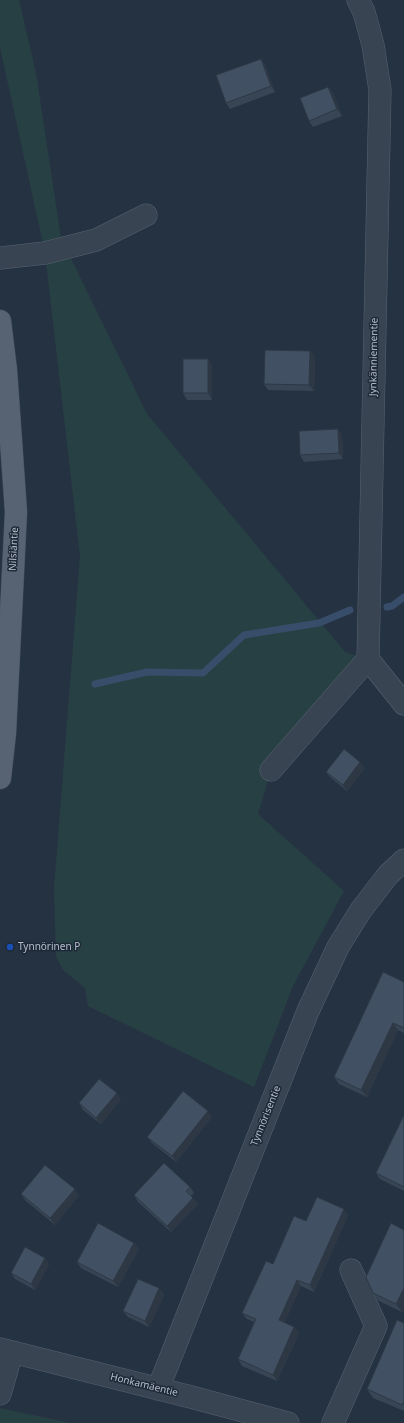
<!DOCTYPE html>
<html>
<head>
<meta charset="utf-8">
<style>
	body { margin:0 }
	canvas { display:block; background:#253242 }
</style>
</head>
<body>
<canvas width="404" height="1423"></canvas>
<script>
const ctx = document.querySelector('canvas').getContext('2d');
ctx.lineJoin = 'round';
function fillPath(path, color) { ctx.fillStyle = color; ctx.fill(path, 'evenodd'); }
const shape = rows => new Path2D(rows.map(r => 'M' + r).join(''));
function strokePath(path, color, width, dash) { ctx.strokeStyle = color; ctx.lineWidth = width; ctx.lineCap = dash ? 'butt' : 'round'; ctx.setLineDash(dash || []); ctx.stroke(path); }
function label(font, color, halo, rows, align = 'center') {
  ctx.font = font + ' "Noto Sans",sans-serif'; ctx.lineWidth = 3; ctx.setLineDash([]); ctx.textBaseline = 'middle'; ctx.strokeStyle = halo; ctx.fillStyle = color; for (const [text, x, y, turn = 0] of rows) {
    ctx.save(); ctx.translate(x, y); ctx.rotate((+turn || 0) * Math.PI / 180); ctx.textAlign = isNaN(turn) ? turn : align; if (halo) ctx.strokeText(text, 0, 0); ctx.fillText(text, 0, 0); ctx.restore();
  }
}
fillPath(shape([
	[0,0,19,0,36,73,61,238,147,414,345,652,368,659,271,770,258,814,344,891,293,986,254,1087,88,1006,85,988,63,970,56,956,54,889,80,556,45,253,0,47],
	[0,1408,70,1423,0,1423]
]), '#274043');
strokePath(shape([
	[387,607,392,606,404,597],
	[95,684,147,672,203,673,244,635,319,623,350,610]
]), '#384d6a', 7);
const minor = shape([
	[358,0,364,12,373,45,380,90,368,659,404,704],
	[0,258,45,253,96,240,146,215],
	[271,770,368,659],
	[0,1349,191,1397,288,1423],
	[158,1389,308,1011,338,947,361,910,388,875,404,860],
	[0,1394,12,1352],
	[333,1423,376,1326,351,1270]
]);
const major = shape([
	[0,321,6,370,16,512,5,733,0,778]
]);
strokePath(minor, '#57626f', 23);
strokePath(major, '#434d5b', 23);
strokePath(minor, '#394452', 22);
strokePath(major, '#576372', 22);
fillPath(shape([
	[261,59,265,65,275,92,230,109,226,103],
	[328,87,333,93,342,116,313,127,309,121],
	[310,351,315,357,314,391,268,390,264,384],
	[212,365,212,400,187,400,183,393],
	[342,435,343,459,304,462,300,455],
	[365,768,347,791,331,778,326,772],
	[404,982,404,1033,398,1030,367,1097,339,1084,334,1077],
	[121,1099,101,1124,83,1110,79,1103],
	[404,1115,404,1191,380,1179,376,1173],
	[212,1117,176,1162,152,1143,147,1137],
	[190,1187,194,1193,191,1196,198,1204,171,1232,138,1202,134,1195],
	[21,1194,79,1195,55,1225,25,1200],
	[348,1215,314,1292,301,1286,284,1323,294,1327,299,1333,277,1381,242,1366,238,1359,254,1322,247,1319,242,1313,273,1264,306,1221],
	[404,1230,404,1309,402,1312,379,1301,373,1293],
	[134,1243,139,1249,118,1287,81,1268,77,1262],
	[45,1258,49,1264,35,1290,15,1279,11,1273],
	[159,1288,164,1295,149,1327,128,1317,123,1311],
	[404,1323,404,1411,373,1398,367,1389]
]), '#384554');
fillPath(shape([
	[261,59,265,65,275,92,271,86],
	[328,87,333,93,342,116,337,109],
	[310,351,315,357,314,391,309,385],
	[208,359,212,365,212,400,208,393],
	[338,429,342,435,343,459,339,453],
	[360,762,365,768,347,791,343,785],
	[393,1023,398,1030,367,1097,361,1090],
	[117,1093,121,1099,101,1124,96,1118],
	[208,1111,212,1117,176,1162,172,1156],
	[75,1189,79,1195,55,1225,50,1218],
	[193,1198,198,1204,171,1232,167,1226],
	[344,1209,348,1215,314,1292,310,1285],
	[134,1243,139,1249,118,1287,113,1281],
	[45,1258,49,1264,35,1290,31,1284],
	[297,1280,301,1286,283,1326,279,1320],
	[159,1288,164,1295,149,1327,145,1321],
	[404,1288,404,1309,402,1312,396,1304],
	[294,1327,299,1333,277,1381,273,1375]
]), '#2e3845');
const building = shape([
	[261,59,271,86,226,103,216,75,261,59],
	[328,87,337,109,309,121,300,98,328,87],
	[265,350,310,351,309,385,264,384,265,350],
	[183,359,208,359,208,393,183,393,183,359],
	[338,429,339,453,300,455,299,431,338,429],
	[344,749,360,762,343,785,326,772,344,749],
	[383,972,404,982,404,1028,393,1023,361,1090,334,1077,383,972],
	[99,1079,117,1093,96,1118,79,1103,99,1079],
	[183,1091,208,1111,172,1156,147,1137,183,1091],
	[404,1115,404,1187,376,1173,404,1115],
	[164,1163,190,1187,186,1191,193,1198,167,1226,134,1195,164,1163],
	[45,1165,75,1189,50,1218,21,1194,45,1165],
	[317,1197,344,1209,310,1285,297,1280,279,1320,294,1327,273,1375,238,1359,256,1319,242,1313,266,1261,273,1264,294,1216,306,1221,317,1197],
	[98,1223,134,1243,113,1281,77,1262,98,1223],
	[391,1223,404,1230,404,1288,396,1304,373,1293,366,1277,391,1223],
	[25,1247,45,1258,31,1284,11,1273,25,1247],
	[138,1279,159,1288,145,1321,123,1311,138,1279],
	[397,1320,404,1323,404,1401,402,1405,367,1389,397,1320]
]);
fillPath(building, '#415062');
strokePath(building, '#2e3845', 1);
for (const [x, y, r, color] of [
	[10,947,4,"#1a4fb4"]
]) { const dot = new Path2D(); dot.arc(x, y, r, 0, 2 * Math.PI); ctx.fillStyle = color; ctx.fill(dot); strokePath(dot, '#1e2937', 1.5); }
label('10px', '#b6bfcc', '#1e2937', [
	["Jynkänniementie",374,357,-89],
	["Nilsiäntie",14,549,-87],
	["Tynnörisentie",266,1116,-68],
	["Honkamäentie",144,1385,14]
]);
label('10px', '#b6bfcc', '#1e2937', [
	["Tynnörinen P",18,947]
], 'left');
</script>
</body>
</html>
